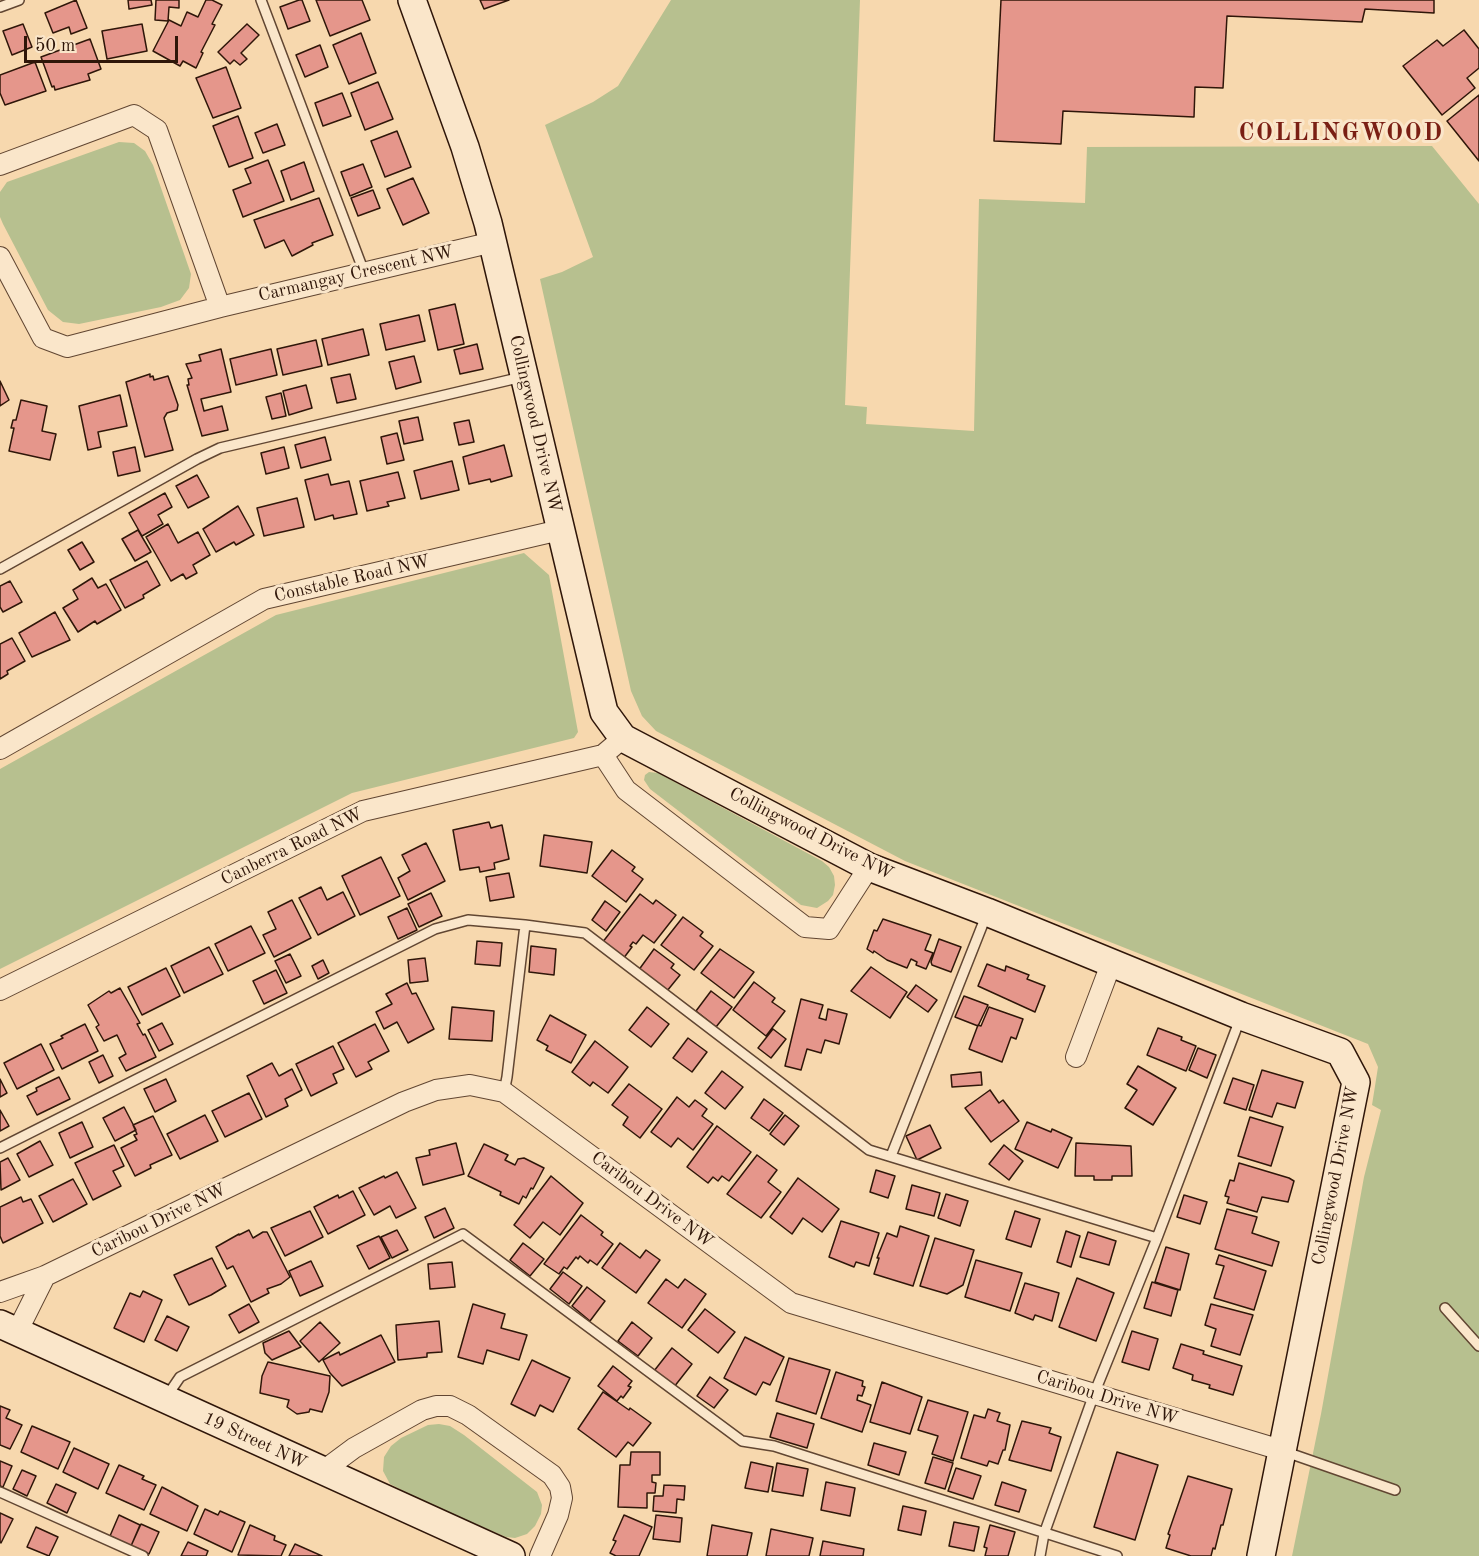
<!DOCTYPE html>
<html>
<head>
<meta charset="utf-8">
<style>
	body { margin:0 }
	#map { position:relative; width:1479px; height:1556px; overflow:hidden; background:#f7d8ae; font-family:"Old Standard TT",serif }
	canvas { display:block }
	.scale { position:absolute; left:24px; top:36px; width:154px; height:27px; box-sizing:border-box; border:3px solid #2f1609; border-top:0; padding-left:8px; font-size:18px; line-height:21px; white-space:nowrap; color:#2f1609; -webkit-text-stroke:4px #fae6ca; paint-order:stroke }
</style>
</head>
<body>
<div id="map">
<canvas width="1479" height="1556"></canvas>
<div class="scale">50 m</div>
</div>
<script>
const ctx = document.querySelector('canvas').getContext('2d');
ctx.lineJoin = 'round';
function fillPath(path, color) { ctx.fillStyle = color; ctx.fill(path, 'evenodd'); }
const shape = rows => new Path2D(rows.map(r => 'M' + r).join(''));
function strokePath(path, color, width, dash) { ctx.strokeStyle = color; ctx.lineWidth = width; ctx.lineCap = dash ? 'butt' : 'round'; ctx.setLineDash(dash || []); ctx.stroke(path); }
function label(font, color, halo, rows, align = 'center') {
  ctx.font = font + ' "Old Standard TT",serif'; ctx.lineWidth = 6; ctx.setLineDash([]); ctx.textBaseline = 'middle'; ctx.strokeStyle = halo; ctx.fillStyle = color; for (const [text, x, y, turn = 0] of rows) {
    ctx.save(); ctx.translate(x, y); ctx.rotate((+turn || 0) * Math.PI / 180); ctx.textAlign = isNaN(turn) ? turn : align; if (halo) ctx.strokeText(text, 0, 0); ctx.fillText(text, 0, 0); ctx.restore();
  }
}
fillPath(shape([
	[671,0,860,0,845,405,867,407,866,424,974,431,979,199,1085,203,1087,147,1432,146,1479,204,1479,1556,1292,1556,1321,1414,1364,1177,1381,1110,1372,1105,1378,1067,1368,1044,905,861,656,731,642,716,631,691,540,279,562,272,593,257,545,125,593,102,618,86],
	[119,142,134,143,145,151,153,165,191,274,189,288,180,300,161,307,79,324,63,322,48,310,3,224,0,217,0,192,7,182],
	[524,553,549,575,578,732,574,738,352,793,0,969,0,769,276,615],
	[649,772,658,773,822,861,829,867,834,876,835,885,833,895,828,901,817,908,801,905,650,789,644,780,645,775],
	[439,1424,450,1426,464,1435,537,1492,542,1505,541,1514,535,1526,527,1534,515,1538,506,1537,427,1503,390,1484,383,1471,384,1457,391,1446,401,1438,428,1425]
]), '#b7c08f');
const building = shape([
	[76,0,87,28,71,34,69,27,53,33,45,13,76,0],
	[128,0,151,0,152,5,129,9,128,0],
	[156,0,179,0,179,8,169,7,168,21,155,20,156,0],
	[206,0,212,0,222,5,212,24,215,25,201,52,203,53,196,68,183,61,180,66,153,51,169,20,181,26,187,12,198,17,206,0],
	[299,0,302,0,310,21,288,29,280,7,299,0],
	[316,0,362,0,370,20,330,36,316,0],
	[480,0,509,0,484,9,480,0],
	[1001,0,1434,0,1434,13,1365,9,1362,22,1227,16,1223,88,1195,87,1194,117,1063,111,1061,144,994,141,1001,0],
	[23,24,32,47,12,55,3,31,23,24],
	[142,24,147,51,107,59,102,31,142,24],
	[247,24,259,35,241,53,247,59,240,65,234,60,230,64,218,52,247,24],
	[1464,30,1479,49,1479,68,1467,78,1475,88,1442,115,1403,66,1437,40,1443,46,1464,30],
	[361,33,376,73,349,84,333,45,361,33],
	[90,39,101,69,88,74,90,80,55,90,54,86,52,87,41,57,90,39],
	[320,45,328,67,305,77,296,55,320,45],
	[35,62,46,91,5,105,0,93,0,75,35,62],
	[226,67,241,108,213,118,196,78,226,67],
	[378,82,393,119,365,130,351,93,378,82],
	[342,93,351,116,323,126,315,103,342,93],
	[1479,95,1479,161,1447,121,1479,95],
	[238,116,253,158,229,167,213,126,238,116],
	[277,124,285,145,263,153,255,133,277,124],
	[397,131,411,167,385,177,371,141,397,131],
	[268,160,284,201,243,217,233,190,251,183,245,169,268,160],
	[304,162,314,191,291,200,281,171,304,162],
	[363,164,372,187,350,196,341,172,363,164],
	[413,178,429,213,403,225,387,189,413,178],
	[373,190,380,208,358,216,351,198,373,190],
	[319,198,333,235,312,243,313,245,292,256,284,240,265,248,254,220,319,198],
	[455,304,464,344,438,350,429,310,455,304],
	[419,315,425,341,386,350,380,324,419,315],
	[363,329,369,355,328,365,322,339,363,329],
	[316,340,322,366,283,375,277,349,316,340],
	[477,344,483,369,460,374,454,350,477,344],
	[221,349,231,392,201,399,204,411,222,406,228,430,202,436,187,385,189,385,188,379,192,378,186,364,201,361,199,355,221,349],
	[271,349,277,375,236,385,230,359,271,349],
	[414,356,421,382,396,389,389,362,414,356],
	[150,374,150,377,153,376,154,380,168,376,178,405,177,410,167,413,164,418,173,450,145,457,126,382,150,374],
	[350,374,356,399,337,403,331,378,350,374],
	[0,381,9,400,0,406,0,381],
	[306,385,312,408,289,415,283,391,306,385],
	[281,393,286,416,272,419,266,397,281,393],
	[120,395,127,426,98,432,101,447,88,450,79,406,120,395],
	[21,400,47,406,42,431,56,434,50,460,9,451,14,428,11,428,13,420,16,420,21,400],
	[418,417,423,440,404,444,399,421,418,417],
	[469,420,474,442,459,445,454,423,469,420],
	[397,433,404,460,387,464,381,437,397,433],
	[325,437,331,460,301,468,295,445,325,437],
	[504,445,512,476,491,482,490,479,469,484,463,457,504,445],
	[135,447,140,471,118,476,113,452,135,447],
	[284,447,289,468,266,474,261,453,284,447],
	[452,461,459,490,421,499,414,471,452,461],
	[398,472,405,498,387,502,389,506,367,511,360,481,398,472],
	[328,474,331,485,349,481,357,514,334,519,333,515,315,520,305,480,328,474],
	[197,475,209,497,188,508,176,486,197,475],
	[165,493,172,507,158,515,163,524,142,536,129,513,165,493],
	[297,498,304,527,264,536,257,508,297,498],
	[238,506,254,535,236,545,234,542,216,552,203,529,238,506],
	[168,524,178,543,198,532,210,555,193,565,197,573,186,579,183,574,171,581,146,537,168,524],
	[138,530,151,552,135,561,122,539,138,530],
	[82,542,94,562,80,570,68,550,82,542],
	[147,561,160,585,143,595,144,598,125,608,110,580,147,561],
	[92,578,98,588,106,584,121,610,97,624,95,621,78,632,63,608,78,599,73,590,92,578],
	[10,581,22,602,3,612,0,607,0,586,10,581],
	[55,612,70,640,32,657,19,633,55,612],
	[12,638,25,661,7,671,8,674,0,679,0,644,12,638],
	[489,822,491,828,502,825,509,859,494,863,495,869,480,872,479,867,460,870,453,830,489,822],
	[544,835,592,842,587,873,540,866,544,835],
	[426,843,445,881,408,900,398,878,410,871,402,855,426,843],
	[612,850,635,867,632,871,643,879,626,902,592,876,612,850],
	[381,857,400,896,360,915,342,876,381,857],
	[509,873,514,897,490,901,486,877,509,873],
	[321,887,327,900,343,892,355,916,318,935,299,898,321,887],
	[431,893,442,916,419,927,408,904,431,893],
	[640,894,653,904,656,900,676,915,654,943,643,935,636,944,633,942,630,946,632,947,623,959,602,943,640,894],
	[292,900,311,938,274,957,263,935,276,929,268,912,292,900],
	[605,901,620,912,606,931,592,920,605,901],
	[407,908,417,930,398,939,388,917,407,908],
	[683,917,703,932,700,936,713,946,694,970,661,945,683,917],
	[883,919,931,935,925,950,933,953,926,969,916,965,917,962,911,959,907,968,887,960,874,951,873,953,867,949,874,930,877,931,883,919],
	[251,926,265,953,228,971,215,944,251,926],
	[939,939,961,947,951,972,932,965,931,962,939,939],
	[477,941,502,943,500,966,475,964,477,941],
	[531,946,556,949,554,975,529,972,531,946],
	[209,947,223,974,184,993,171,966,209,947],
	[654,949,674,964,671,968,680,975,667,991,638,971,654,949],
	[720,949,754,972,734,998,701,973,720,949],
	[290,954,301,976,286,983,275,961,290,954],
	[425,958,428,981,410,983,408,960,425,958],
	[323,960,329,973,318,979,312,966,323,960],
	[987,964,1005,971,1006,966,1029,975,1027,979,1045,986,1035,1012,978,986,987,964],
	[871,967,907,992,890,1018,851,991,871,967],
	[166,968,180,996,142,1015,128,987,166,968],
	[276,970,287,993,264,1004,253,981,276,970],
	[754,982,775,998,772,1002,785,1011,766,1036,733,1010,754,982],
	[407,983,412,994,416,993,434,1029,408,1043,397,1022,384,1029,376,1012,392,1004,386,994,407,983],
	[916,985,937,1000,928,1012,907,997,916,985],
	[120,988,140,1023,137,1024,143,1035,145,1034,156,1057,126,1071,119,1058,126,1054,117,1035,104,1041,96,1027,99,1025,88,1005,109,991,111,993,120,988],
	[711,991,732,1007,716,1027,696,1011,711,991],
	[964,996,988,1005,978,1026,955,1017,964,996],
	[801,999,823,1005,819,1018,826,1020,828,1009,847,1014,839,1044,825,1040,821,1053,807,1049,801,1070,785,1066,801,999],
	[452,1007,494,1011,492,1041,449,1039,452,1007],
	[647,1007,669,1024,651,1047,629,1030,647,1007],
	[989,1007,1023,1019,1016,1039,1011,1037,1002,1062,969,1049,978,1025,981,1026,989,1007],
	[550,1015,586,1035,571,1063,546,1050,548,1046,537,1040,550,1015],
	[162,1023,173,1044,159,1051,148,1030,162,1023],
	[85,1024,98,1051,62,1069,50,1044,63,1038,61,1036,85,1024],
	[375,1024,389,1051,368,1062,372,1069,356,1077,338,1043,375,1024],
	[1158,1028,1182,1037,1181,1040,1196,1046,1186,1071,1147,1055,1158,1028],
	[773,1029,786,1039,771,1058,758,1048,773,1029],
	[688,1038,707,1052,692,1072,673,1058,688,1038],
	[595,1041,628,1067,608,1093,593,1082,590,1086,572,1072,595,1041],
	[41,1044,54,1070,17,1089,4,1063,41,1044],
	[333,1046,344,1069,333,1074,337,1083,311,1096,296,1064,333,1046],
	[1198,1048,1216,1055,1207,1078,1189,1070,1198,1048],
	[103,1055,113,1076,99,1083,89,1062,103,1055],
	[272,1063,279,1076,292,1069,302,1090,285,1099,288,1106,266,1117,247,1076,272,1063],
	[1138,1066,1176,1088,1153,1125,1125,1108,1137,1090,1127,1084,1138,1066],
	[1262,1070,1303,1082,1295,1108,1277,1103,1272,1117,1249,1110,1262,1070],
	[722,1071,743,1087,725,1109,705,1093,722,1071],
	[981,1072,982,1085,952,1087,951,1075,981,1072],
	[59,1077,70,1099,37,1115,27,1096,37,1091,36,1088,59,1077],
	[1233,1078,1254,1085,1246,1110,1224,1103,1233,1078],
	[0,1079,7,1093,0,1097,0,1079],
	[166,1079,176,1101,155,1112,144,1089,166,1079],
	[629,1084,662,1109,640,1138,623,1125,628,1117,612,1105,629,1084],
	[990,1090,999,1103,1003,1100,1019,1121,991,1142,965,1108,990,1090],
	[249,1093,262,1119,225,1137,212,1111,249,1093],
	[677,1097,689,1107,695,1100,707,1109,702,1116,713,1124,693,1150,678,1138,671,1147,651,1132,677,1097],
	[764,1099,783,1113,769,1131,751,1118,764,1099],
	[124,1107,136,1130,115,1141,103,1118,124,1107],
	[0,1110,9,1126,0,1131,0,1110],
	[205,1115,218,1141,180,1159,167,1134,205,1115],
	[785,1115,799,1126,784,1145,770,1134,785,1115],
	[153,1116,172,1155,150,1165,151,1168,135,1176,121,1148,137,1140,134,1135,137,1134,133,1125,153,1116],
	[1250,1117,1283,1127,1271,1166,1238,1156,1250,1117],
	[82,1122,93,1147,70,1158,59,1133,82,1122],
	[1027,1122,1051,1132,1052,1129,1072,1138,1058,1168,1015,1149,1027,1122],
	[930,1125,941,1148,917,1160,906,1136,930,1125],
	[717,1126,751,1152,729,1181,722,1176,718,1181,713,1177,708,1183,687,1167,717,1126],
	[40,1141,53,1165,29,1177,17,1154,40,1141],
	[456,1143,464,1174,423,1185,416,1158,430,1155,429,1150,456,1143],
	[1076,1143,1131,1146,1132,1176,1112,1176,1112,1180,1094,1180,1094,1176,1075,1176,1076,1143],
	[484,1144,508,1155,505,1160,515,1165,518,1159,524,1158,544,1168,533,1189,531,1188,526,1198,523,1196,519,1204,500,1195,501,1192,468,1176,484,1144],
	[114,1145,124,1166,113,1171,121,1186,93,1200,75,1163,114,1145],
	[1004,1145,1023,1161,1009,1180,989,1164,1004,1145],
	[757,1155,777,1170,768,1182,781,1192,761,1218,727,1194,757,1155],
	[8,1158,20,1180,1,1190,0,1162,8,1158],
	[1239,1163,1289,1178,1294,1181,1288,1202,1262,1197,1257,1212,1227,1203,1229,1197,1225,1196,1230,1180,1234,1181,1239,1163],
	[876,1170,895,1176,888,1198,870,1192,876,1170],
	[397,1172,416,1208,396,1218,390,1206,374,1215,359,1188,384,1176,385,1178,397,1172],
	[551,1176,583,1203,560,1235,543,1222,530,1238,514,1225,551,1176],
	[798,1178,839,1209,822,1232,803,1218,792,1234,770,1217,798,1178],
	[73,1179,87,1204,53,1222,39,1196,73,1179],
	[912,1185,940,1193,934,1216,906,1209,912,1185],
	[353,1191,365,1215,328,1234,314,1207,338,1195,339,1198,353,1191],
	[946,1194,968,1201,960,1226,938,1218,946,1194],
	[1184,1195,1207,1202,1200,1224,1177,1217,1184,1195],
	[21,1197,23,1202,31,1199,43,1223,3,1243,0,1236,0,1207,21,1197],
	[445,1208,454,1228,434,1238,425,1217,445,1208],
	[1227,1209,1257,1217,1252,1233,1279,1242,1272,1266,1215,1249,1227,1209],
	[310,1211,323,1237,285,1256,271,1228,310,1211],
	[1015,1211,1040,1219,1031,1247,1006,1239,1015,1211],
	[581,1215,603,1232,601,1235,613,1244,597,1265,590,1260,588,1263,580,1256,578,1259,576,1257,567,1269,564,1267,559,1274,544,1264,581,1215],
	[841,1221,879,1233,869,1266,856,1262,854,1267,829,1257,841,1221],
	[900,1226,929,1236,913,1286,874,1274,879,1258,877,1258,887,1233,897,1237,900,1226],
	[249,1230,253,1238,263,1232,267,1232,290,1277,281,1284,267,1289,269,1293,251,1302,233,1266,227,1269,216,1247,239,1234,239,1235,249,1230],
	[397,1230,408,1250,392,1258,381,1237,397,1230],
	[1066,1231,1080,1236,1071,1267,1057,1262,1066,1231],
	[1088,1232,1116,1241,1109,1265,1080,1257,1088,1232],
	[379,1236,390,1258,369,1269,357,1246,379,1236],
	[935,1238,974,1250,963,1285,947,1294,920,1286,935,1238],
	[523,1243,544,1259,530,1276,510,1260,523,1243],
	[620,1243,640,1258,646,1250,660,1260,636,1293,602,1268,620,1243],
	[1166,1247,1189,1254,1180,1290,1155,1282,1166,1247],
	[1219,1255,1266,1271,1254,1310,1214,1298,1224,1266,1216,1264,1219,1255],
	[212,1258,226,1286,211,1295,189,1305,174,1275,212,1258],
	[976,1260,1022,1273,1010,1311,965,1297,976,1260],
	[311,1261,323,1286,300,1296,289,1271,311,1261],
	[452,1262,455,1287,430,1289,428,1264,452,1262],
	[563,1272,582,1286,569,1304,550,1289,563,1272],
	[1077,1278,1114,1293,1096,1341,1059,1327,1077,1278],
	[666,1279,678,1288,685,1279,706,1294,682,1328,648,1303,666,1279],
	[1152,1282,1178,1290,1171,1316,1144,1308,1152,1282],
	[1025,1283,1059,1293,1052,1321,1035,1315,1033,1320,1015,1313,1025,1283],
	[587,1287,605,1301,590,1321,572,1306,587,1287],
	[143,1291,162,1300,144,1342,114,1328,130,1293,140,1297,143,1291],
	[249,1304,259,1322,239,1333,229,1315,249,1304],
	[473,1304,505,1314,501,1328,527,1335,519,1360,487,1350,483,1364,458,1357,473,1304],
	[1211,1304,1253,1315,1240,1355,1211,1346,1216,1329,1205,1325,1211,1304],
	[705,1309,735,1332,718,1353,688,1330,705,1309],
	[167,1316,189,1327,177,1351,155,1340,167,1316],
	[439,1321,442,1352,427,1353,427,1357,398,1360,396,1325,439,1321],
	[320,1322,340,1343,319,1362,300,1341,320,1322],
	[632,1322,652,1338,638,1356,618,1341,632,1322],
	[289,1331,301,1347,272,1360,265,1353,263,1343,289,1331],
	[1132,1331,1158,1339,1149,1370,1122,1362,1132,1331],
	[381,1335,395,1362,342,1386,330,1373,323,1360,339,1352,340,1355,381,1335],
	[745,1337,784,1357,770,1385,763,1382,756,1395,724,1378,745,1337],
	[1181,1344,1204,1351,1203,1354,1242,1366,1233,1395,1209,1388,1210,1385,1192,1380,1193,1375,1173,1368,1181,1344],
	[672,1348,692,1364,674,1387,654,1371,672,1348],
	[789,1358,830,1370,816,1414,776,1401,789,1358],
	[532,1360,570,1378,553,1412,540,1405,535,1416,511,1404,532,1360],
	[268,1362,330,1376,329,1392,322,1412,310,1409,309,1412,297,1414,287,1407,289,1400,260,1393,262,1376,268,1362],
	[613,1366,632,1381,628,1386,631,1387,623,1398,621,1396,617,1401,598,1386,613,1366],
	[836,1372,863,1381,862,1386,865,1387,862,1396,858,1395,857,1400,871,1405,862,1432,821,1418,836,1372],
	[710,1377,728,1390,714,1408,697,1396,710,1377],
	[882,1382,922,1397,910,1434,870,1422,882,1382],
	[603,1392,629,1410,630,1408,651,1423,633,1446,628,1442,616,1457,578,1429,603,1392],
	[928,1400,968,1412,953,1461,932,1454,938,1436,918,1430,928,1400],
	[0,1406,10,1410,6,1418,22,1425,10,1449,0,1445,0,1406],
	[988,1409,1000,1413,997,1421,1010,1425,1005,1450,1003,1450,998,1464,989,1461,987,1466,961,1458,974,1415,985,1418,988,1409],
	[777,1413,814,1424,807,1448,770,1437,777,1413],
	[1022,1421,1051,1428,1049,1433,1061,1437,1051,1471,1009,1460,1022,1421],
	[32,1426,70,1442,58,1469,21,1452,32,1426],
	[874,1443,906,1452,899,1475,868,1465,874,1443],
	[74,1448,109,1464,98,1489,63,1472,74,1448],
	[631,1452,660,1452,660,1475,652,1475,652,1482,656,1483,655,1493,647,1493,647,1508,618,1507,620,1465,630,1465,631,1452],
	[1117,1452,1158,1465,1135,1540,1094,1527,1117,1452],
	[933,1457,953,1463,945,1489,925,1483,933,1457],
	[0,1461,12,1466,3,1487,0,1486,0,1461],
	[751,1462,773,1467,768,1492,745,1488,751,1462],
	[777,1463,808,1469,803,1496,772,1491,777,1463],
	[119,1465,144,1476,142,1479,156,1485,144,1510,106,1493,119,1465],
	[956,1468,981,1476,973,1499,948,1491,956,1468],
	[22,1470,36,1476,27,1496,13,1489,22,1470],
	[1188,1476,1232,1489,1223,1525,1221,1525,1215,1549,1213,1548,1211,1556,1191,1556,1166,1548,1170,1535,1168,1534,1188,1476],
	[826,1482,855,1488,850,1516,821,1510,826,1482],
	[1002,1482,1026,1490,1019,1512,995,1505,1002,1482],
	[56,1484,76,1493,67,1513,47,1503,56,1484],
	[664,1485,685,1486,684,1500,677,1499,676,1513,653,1511,654,1496,663,1496,664,1485],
	[162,1487,198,1506,187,1531,150,1514,162,1487],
	[903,1506,926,1511,921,1535,898,1530,903,1506],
	[205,1509,218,1515,220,1511,245,1522,232,1552,194,1534,205,1509],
	[0,1513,13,1519,1,1543,0,1542,0,1513],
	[119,1515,140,1525,131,1546,110,1536,119,1515],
	[624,1515,652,1527,639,1556,616,1556,610,1553,616,1541,613,1540,624,1515],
	[656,1515,682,1518,680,1542,653,1539,656,1515],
	[954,1522,979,1527,974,1551,949,1546,954,1522],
	[141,1524,159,1532,149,1554,131,1546,141,1524],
	[250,1525,275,1536,274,1540,286,1545,281,1556,238,1555,250,1525],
	[712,1525,752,1533,747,1556,707,1556,712,1525],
	[990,1525,1015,1532,1008,1556,985,1556,987,1548,984,1547,990,1525],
	[36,1527,58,1537,49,1556,27,1547,36,1527],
	[771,1529,813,1538,809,1556,766,1556,771,1529],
	[823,1541,864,1549,863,1556,820,1556,823,1541],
	[188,1542,208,1551,206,1556,181,1556,188,1542],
	[295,1544,322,1556,289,1556,295,1544]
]);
fillPath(building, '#e5968b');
strokePath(building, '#2f1609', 1.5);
const lane = shape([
	[261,0,364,272],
	[0,7,19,0],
	[0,569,197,459,220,448,522,377],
	[525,925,585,933,869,1150,1157,1238],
	[0,1148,435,929,468,920,525,925,507,1077,504,1092],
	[891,1156,986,916],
	[1445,1308,1479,1346],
	[167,1396,180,1377,463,1234,742,1441,774,1446,1117,1556],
	[1283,1451,1395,1490],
	[0,1492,143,1556],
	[1040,1556,1044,1534,1094,1394,1157,1238,1240,1019]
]);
const street = shape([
	[0,165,134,115,157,130,220,307,67,347,43,338,0,257],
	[220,307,493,242],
	[0,749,264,599,560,530],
	[603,755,626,790,805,927,829,929,869,867],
	[0,990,363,811,603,755,623,738],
	[1076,1057,1111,964],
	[0,1292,45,1276,404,1102,436,1090,470,1085,504,1092,791,1303,1281,1450],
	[17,1332,45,1276],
	[323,1471,354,1448,422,1410,436,1406,450,1406,468,1415,552,1475,560,1487,562,1498,558,1515,540,1556]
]);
const secondary = shape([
	[412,0,465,147,488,223,604,712,623,738,869,867,987,912,1241,1016,1340,1052,1356,1082,1261,1556],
	[0,1324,511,1556]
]);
strokePath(lane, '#614632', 12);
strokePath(street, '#614632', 22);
strokePath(secondary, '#2f1609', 30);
strokePath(lane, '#fae6ca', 9);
strokePath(street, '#fae6ca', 20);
strokePath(secondary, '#fae6ca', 27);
label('18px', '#2f1609', '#fae6ca', [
	["Carmangay Crescent NW",356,274,-13],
	["Collingwood Drive NW",535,424,77],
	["Constable Road NW",352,579,-13],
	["Collingwood Drive NW",811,834,27],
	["Canberra Road NW",292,847,-26],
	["Collingwood Drive NW",1336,1176,-79],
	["Caribou Drive NW",652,1200,37],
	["Caribou Drive NW",159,1221,-26],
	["Caribou Drive NW",1107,1398,17],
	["19 Street NW",255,1441,25]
]);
ctx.letterSpacing = '1.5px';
label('bold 24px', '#7a1f14', '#fae6ca', [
	["COLLINGWOOD",1341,134]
]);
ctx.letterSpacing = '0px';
</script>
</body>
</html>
